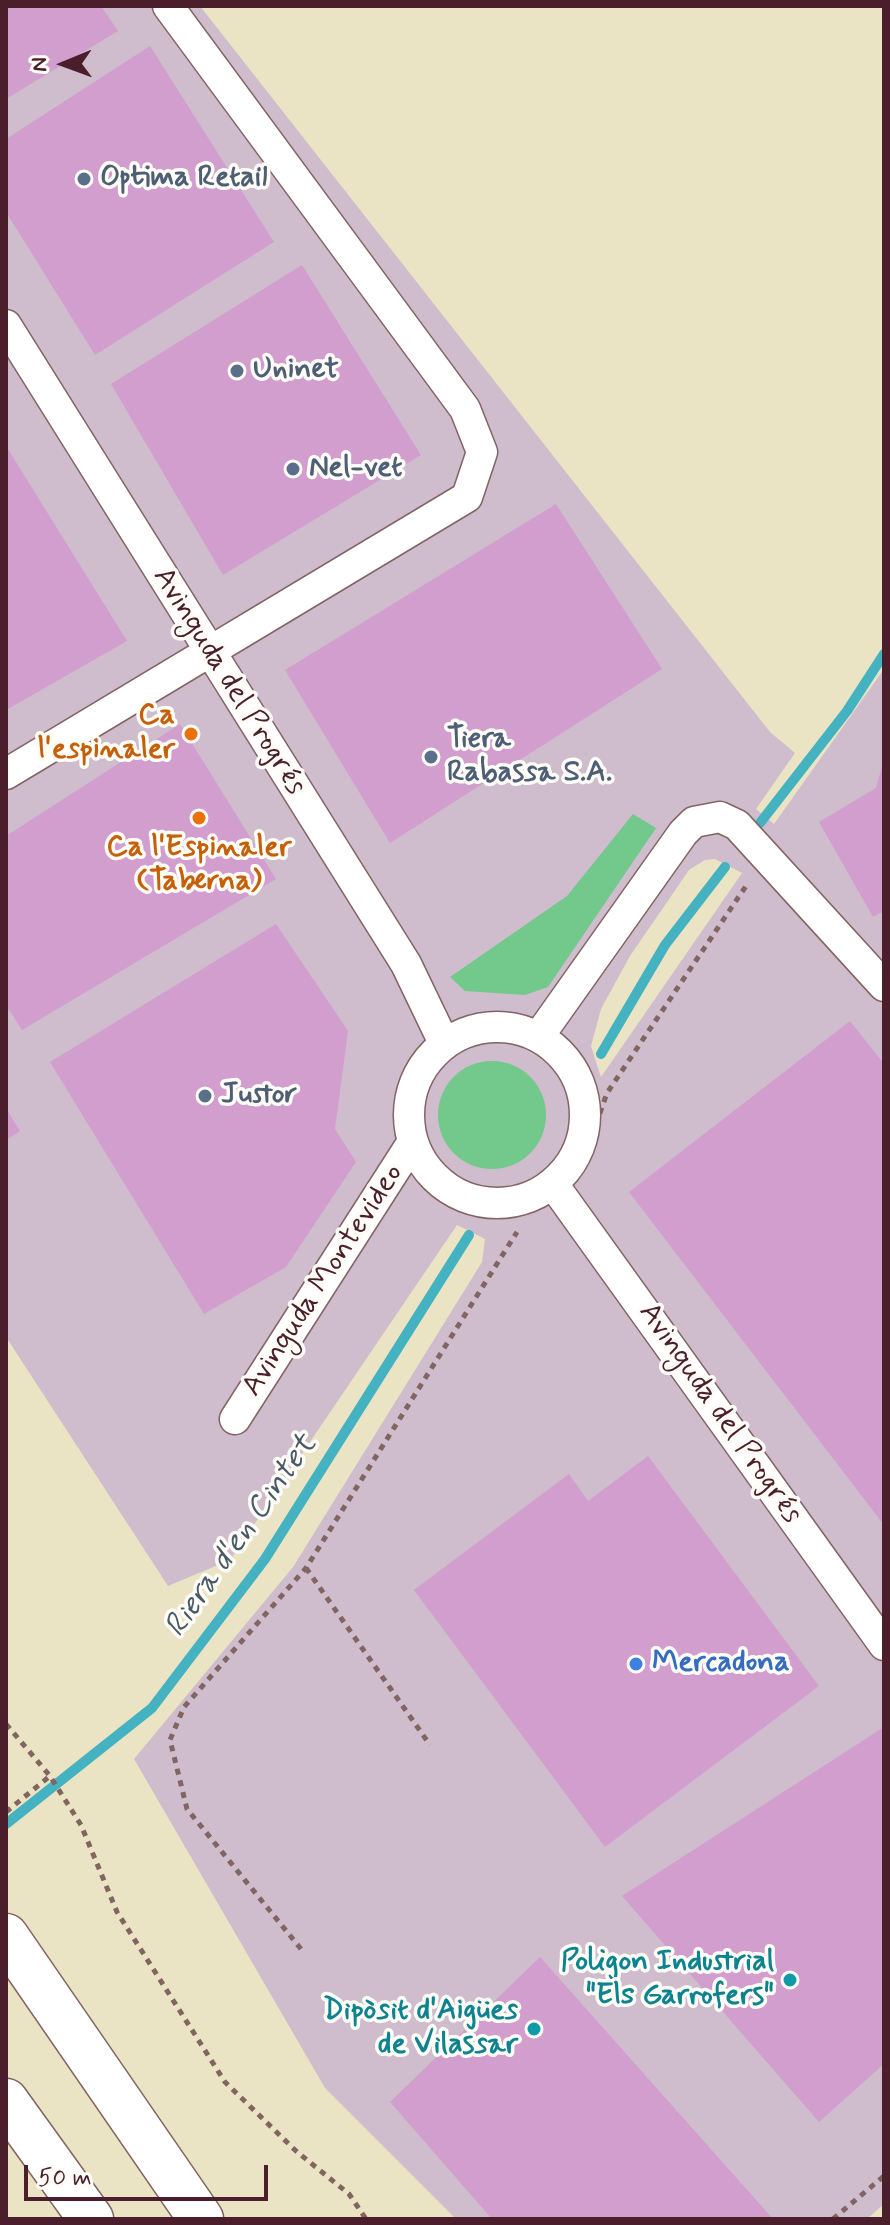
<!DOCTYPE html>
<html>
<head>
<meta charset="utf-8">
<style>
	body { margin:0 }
	#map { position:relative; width:890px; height:2225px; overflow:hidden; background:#ebe4c4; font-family:Mynerve,sans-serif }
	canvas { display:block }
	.frame { position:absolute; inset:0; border:8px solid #4a1f2b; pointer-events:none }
	.north { position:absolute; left:24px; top:24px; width:80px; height:80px; -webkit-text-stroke:6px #fdfcf7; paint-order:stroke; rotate:269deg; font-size:22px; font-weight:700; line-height:32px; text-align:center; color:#4a1f2b }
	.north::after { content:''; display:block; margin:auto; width:28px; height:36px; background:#4a1f2b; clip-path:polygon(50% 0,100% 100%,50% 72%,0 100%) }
	.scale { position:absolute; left:24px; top:2165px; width:244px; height:36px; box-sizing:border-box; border:4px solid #4a1f2b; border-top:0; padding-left:10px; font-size:24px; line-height:28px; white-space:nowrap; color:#4a1f2b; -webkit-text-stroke:6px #fdfcf7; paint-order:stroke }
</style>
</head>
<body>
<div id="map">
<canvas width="890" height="2225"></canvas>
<div class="frame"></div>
<div class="north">N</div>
<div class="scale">50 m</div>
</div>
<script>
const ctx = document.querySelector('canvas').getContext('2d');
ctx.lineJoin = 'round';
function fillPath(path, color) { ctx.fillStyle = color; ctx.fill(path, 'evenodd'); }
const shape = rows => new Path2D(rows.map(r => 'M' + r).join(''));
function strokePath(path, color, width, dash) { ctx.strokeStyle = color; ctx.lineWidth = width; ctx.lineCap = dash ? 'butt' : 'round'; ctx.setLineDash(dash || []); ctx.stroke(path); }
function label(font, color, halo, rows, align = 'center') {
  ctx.font = font + ' Mynerve,sans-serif'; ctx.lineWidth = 7; ctx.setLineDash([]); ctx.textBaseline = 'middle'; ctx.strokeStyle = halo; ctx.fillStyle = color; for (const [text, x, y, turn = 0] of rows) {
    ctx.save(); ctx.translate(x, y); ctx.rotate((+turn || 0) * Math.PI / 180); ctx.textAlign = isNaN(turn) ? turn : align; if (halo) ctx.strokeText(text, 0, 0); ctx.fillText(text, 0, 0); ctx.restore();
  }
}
fillPath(shape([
	[6,6,200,6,770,732,795,753,756,809,774,824,884,669,884,2204,867,2219,456,2219,325,2088,134,1759,293,1567,482,1262,485,1239,457,1225,230,1560,168,1586,6,1337],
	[715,859,742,873,601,1077,591,1046,601,1009,630,956,689,870,705,860]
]), '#cfbdce');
fillPath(shape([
	[633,814,656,828,548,987,525,995,465,991,450,977,567,896],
	'438 1115a54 54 0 1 1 108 0a54 54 0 1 1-108 0Z'
]), '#73c88c');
strokePath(shape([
	[760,823,847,711,884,654],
	[601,1054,665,945,725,867],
	[6,1824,152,1708,265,1559,469,1235]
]), '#44b2c0', 10);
fillPath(shape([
	[6,6,101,6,118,31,6,99],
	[150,46,274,242,95,355,6,212,6,139],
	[302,265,421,455,223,575,111,384],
	[6,446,127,641,6,710],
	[556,504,662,669,390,843,285,670],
	[180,724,276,879,22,1030,6,1005,6,836],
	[883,763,884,911,873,917,819,822,876,788],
	[276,924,348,1031,335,1129,356,1162,286,1267,204,1314,50,1062],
	[850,1021,884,1064,884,1525,629,1192],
	[6,1108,20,1131,6,1140],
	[648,1456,819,1686,605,1847,414,1590,569,1474,588,1501],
	[884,1727,884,2064,819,2122,622,1896],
	[540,1957,773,2219,492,2219,390,2102]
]), '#d19ece');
const minor = shape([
	[6,325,406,964,444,1043],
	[6,774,467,497,482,452,465,409,168,6],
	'409 1115a88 88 0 1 1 176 0a88 88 0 1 1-176 0Z',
	[539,1036,683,833,694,822,720,817,737,825,884,986],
	[553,1184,884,1645],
	[235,1419,412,1143]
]);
const motorway = shape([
	[6,1936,201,2219],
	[6,2101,91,2219]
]);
strokePath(minor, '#826461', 33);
strokePath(motorway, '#826461', 47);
strokePath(shape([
	[580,1170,607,1093,748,883],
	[306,1568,430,1745],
	[6,1724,50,1776,81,1825,117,1912,225,2082,296,2151,349,2194,366,2219],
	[6,1812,50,1776],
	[301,1949,187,1809,170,1740,184,1707,306,1568,517,1232],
	[833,2219,884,2176]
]), '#826461', 5, [6, 6]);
strokePath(minor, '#fff', 30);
strokePath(motorway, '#fff', 44);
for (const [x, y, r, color] of [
	[84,179,8,"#5c6f8a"],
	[237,371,8,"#5c6f8a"],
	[293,469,8,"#5c6f8a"],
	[191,734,8,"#e8710a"],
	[431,757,8,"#5c6f8a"],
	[199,818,8,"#e8710a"],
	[205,1096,8,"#5c6f8a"],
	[636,1664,8,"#3f7fe0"],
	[790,1980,8,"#0f9aa8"],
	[534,2029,8,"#0f9aa8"]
]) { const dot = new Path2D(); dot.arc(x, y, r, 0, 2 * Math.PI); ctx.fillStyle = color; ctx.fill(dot); strokePath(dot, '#fdfcf7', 3); }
label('bold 30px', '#4e5e75', '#fdfcf7', [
	["Optima Retail",100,179],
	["Uninet",253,371],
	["Nel-vet",309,469],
	["Tiera",447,740],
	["Rabassa S.A.",447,774],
	["Justor",221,1096]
], 'left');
label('30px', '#4a1f2b', '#fdfcf7', [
	["Avinguda del Progrés",228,682,58],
	["Avinguda Montevideo",324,1281,-57],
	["Avinguda del Progrés",719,1414,55]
]);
label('bold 30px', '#c56008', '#fdfcf7', [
	["Ca",175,717],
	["l'espinaler",175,751],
	["Ca l'Espinaler",199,849,"center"],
	["(Taberna)",199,883,"center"]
], 'right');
label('bold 30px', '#366cbe', '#fdfcf7', [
	["Mercadona",652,1664]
], 'left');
label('bold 30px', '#0d838f', '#fdfcf7', [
	["Poligon Industrial",774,1963],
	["\"Els Garrofers\"",774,1997],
	["Dipòsit d'Aigües",518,2012],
	["de Vilassar",518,2046]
], 'right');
label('italic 32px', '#485a67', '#fdfcf7', [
	["Riera d'en Cintet",242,1537,-55]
]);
</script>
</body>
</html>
